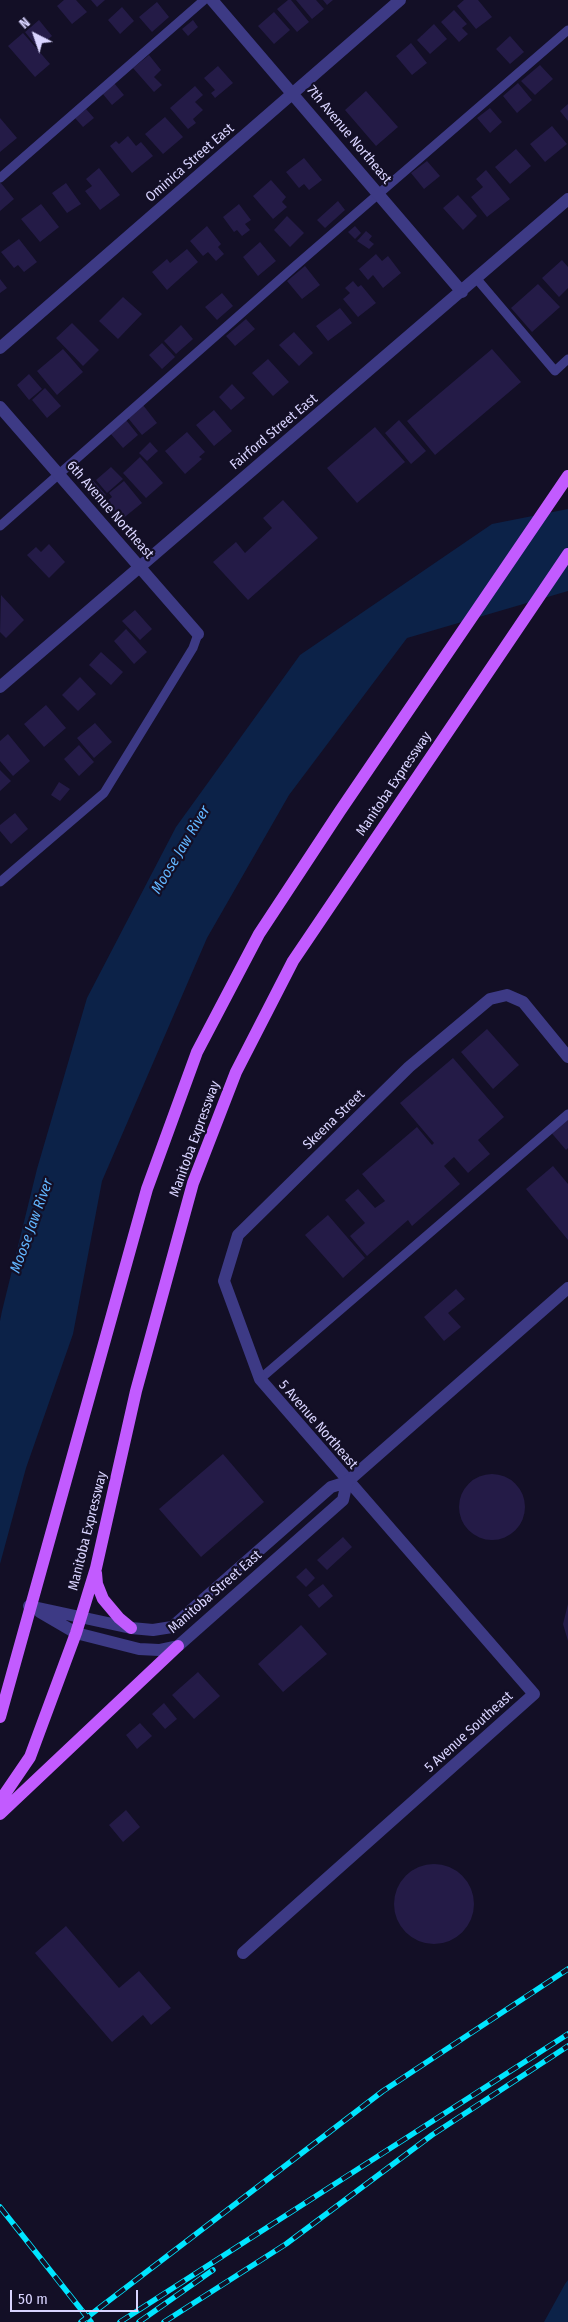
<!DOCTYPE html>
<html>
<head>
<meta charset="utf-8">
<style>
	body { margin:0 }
	#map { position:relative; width:568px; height:2322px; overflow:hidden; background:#130f26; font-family:"Fira Sans Condensed",sans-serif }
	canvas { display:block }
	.north { position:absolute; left:10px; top:10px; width:50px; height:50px; -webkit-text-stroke:4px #130f26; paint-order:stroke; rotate:319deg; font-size:14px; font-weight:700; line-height:20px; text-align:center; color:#d9d4ff }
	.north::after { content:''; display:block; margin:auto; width:18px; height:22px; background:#d9d4ff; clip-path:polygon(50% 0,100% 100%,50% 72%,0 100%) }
	.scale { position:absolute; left:10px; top:2290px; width:128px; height:22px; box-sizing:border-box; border:2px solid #d9d4ff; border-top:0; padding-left:6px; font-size:15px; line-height:18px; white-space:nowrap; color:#d9d4ff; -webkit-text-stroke:4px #130f26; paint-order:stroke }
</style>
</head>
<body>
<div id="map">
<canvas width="568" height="2322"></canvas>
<div class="north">N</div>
<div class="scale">50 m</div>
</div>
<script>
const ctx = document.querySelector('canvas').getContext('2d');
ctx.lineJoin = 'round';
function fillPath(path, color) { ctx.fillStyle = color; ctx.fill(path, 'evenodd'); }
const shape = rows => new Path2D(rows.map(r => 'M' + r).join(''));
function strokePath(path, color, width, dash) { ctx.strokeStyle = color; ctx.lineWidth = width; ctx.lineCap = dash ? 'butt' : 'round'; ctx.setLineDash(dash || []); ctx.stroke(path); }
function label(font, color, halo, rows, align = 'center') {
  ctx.font = font + ' "Fira Sans Condensed",sans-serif'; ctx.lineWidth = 4.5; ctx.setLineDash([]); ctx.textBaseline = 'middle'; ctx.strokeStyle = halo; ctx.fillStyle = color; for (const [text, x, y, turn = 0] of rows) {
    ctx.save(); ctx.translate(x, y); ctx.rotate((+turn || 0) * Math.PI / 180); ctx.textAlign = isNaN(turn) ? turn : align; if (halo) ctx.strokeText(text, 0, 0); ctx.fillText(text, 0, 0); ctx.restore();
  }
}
fillPath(shape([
	[568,509,568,591,407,638,289,795,207,938,102,1181,73,1334,26,1468,0,1564,0,1321,2,1311,37,1169,87,998,176,827,300,655,492,524],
	[568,2280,568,2322,544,2322,565,2284]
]), '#0c2248');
fillPath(shape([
	[64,0,76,0,87,12,72,24,57,6],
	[91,0,105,0,97,7],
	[288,0,291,0,309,22,297,32,277,9],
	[296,0,316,0,324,9,312,19],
	[323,0,333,0,327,5],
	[464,0,478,0,492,17,476,29,457,6],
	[157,2,169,17,152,32,139,17],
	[122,7,134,21,120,34,108,20],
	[454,10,467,24,462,28,468,34,459,42,441,22],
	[274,12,290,30,274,44,258,26],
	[39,20,52,36,38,48,25,32],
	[193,20,198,27,188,36,182,29],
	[434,24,447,39,430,54,417,40],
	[23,33,50,64,35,77,8,46],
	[510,36,524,52,510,64,496,49],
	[411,43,427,63,412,75,396,56],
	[149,55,161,70,154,77,162,85,154,92,133,68],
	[540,65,553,79,535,95,521,81],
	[218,66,233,83,215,98,211,93,215,90,204,78],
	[114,83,124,95,112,105,102,93],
	[518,83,532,100,517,113,503,96],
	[195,86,203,95,195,102,203,110,193,119,196,123,188,129,170,108],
	[366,91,398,127,376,146,345,110],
	[568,104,568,121,560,111],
	[490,108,502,122,490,133,477,118],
	[86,109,94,118,83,127,75,118],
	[165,117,183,137,163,154,145,134],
	[0,118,17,138,0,152],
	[552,126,567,144,545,162,530,144],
	[128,136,136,146,141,142,153,156,132,173,110,146,116,141,119,144],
	[516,149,531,166,510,184,495,167],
	[304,158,322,180,309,190,304,184,299,188,286,172],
	[427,161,440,176,424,189,411,173],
	[99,168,120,195,100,210,85,191,92,186,86,179],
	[486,170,510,199,487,217,471,197,483,187,476,179],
	[271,180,286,197,282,202,287,207,273,219,253,196],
	[0,182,14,199,0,211],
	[66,183,81,204,67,213,52,193],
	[458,195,477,216,463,230,443,208],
	[338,201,345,210,325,228,317,220],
	[41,204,59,227,40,242,21,219],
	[239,204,251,220,245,224,250,230,242,236,237,230,234,232,223,217],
	[287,216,304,233,290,247,274,230],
	[207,226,221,244,218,247,224,254,216,261,208,252,203,256,190,241],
	[355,226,361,233,355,239,348,232],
	[366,231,372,236,369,240,374,244,369,249,357,241],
	[19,239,37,262,24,272,18,265,14,268,1,252],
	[260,242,276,261,258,276,243,257],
	[187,249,198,262,167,290,152,272,167,259,170,263],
	[376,254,382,261,388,256,401,273,383,288,373,275,368,280,359,269],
	[562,260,568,267,568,288,559,297,542,278],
	[305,266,320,285,302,299,287,281],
	[0,279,7,288,0,293],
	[353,281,358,287,361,285,376,303,358,317,343,299,350,293,345,288],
	[538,284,560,307,532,332,511,308],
	[222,293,233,306,217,320,205,307],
	[123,297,142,314,118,339,99,321],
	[340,308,352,323,328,341,316,326],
	[246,319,255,329,235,346,226,336],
	[72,323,99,350,83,366,56,338],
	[181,325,193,339,176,354,164,341],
	[294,332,313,353,299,366,279,345],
	[162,343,175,357,162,369,149,355],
	[63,349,83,372,57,395,37,371],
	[492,349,521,382,435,455,407,421],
	[268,359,289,382,273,396,252,373],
	[29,374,42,389,29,400,17,385],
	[232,384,245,398,231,410,219,397],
	[45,388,61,406,47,418,32,400],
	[143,405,157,423,142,435,128,418],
	[214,410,232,431,214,446,196,425],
	[126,420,138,435,123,448,110,433],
	[399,420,426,451,411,464,385,433],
	[375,427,405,462,357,503,327,468],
	[187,432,205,452,199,457,202,459,185,474,165,451],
	[150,442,158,451,147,461,139,453],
	[140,457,163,483,146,498,123,473],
	[111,467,123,479,107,493,96,480],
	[89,476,106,495,97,503,80,484],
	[124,481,142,503,121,520,106,502,112,497,109,493],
	[283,500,318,538,248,600,213,562,236,542,245,553,272,528,263,518],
	[49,544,65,562,49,578,27,555,36,547,41,552],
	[1,595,24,620,6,638,0,632],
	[135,610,152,629,140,640,122,621],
	[126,629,147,652,134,664,114,641],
	[101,652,123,672,111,685,89,665],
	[80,677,96,694,78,711,62,695],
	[46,705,66,728,44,747,24,724],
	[95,723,112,742,94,758,77,738],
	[8,734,30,761,13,776,0,761,0,741],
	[79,745,94,762,79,776,64,759],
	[0,770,11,781,0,791],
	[59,782,70,789,60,801,51,795],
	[15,813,28,829,11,844,0,831,0,825],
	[487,1029,519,1065,493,1089,461,1052],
	[453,1058,504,1117,478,1140,490,1154,468,1173,454,1157,444,1166,460,1184,412,1226,408,1220,367,1256,350,1236,365,1223,345,1200,358,1189,375,1208,385,1201,362,1174,417,1127,432,1145,434,1143,400,1103],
	[568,1118,568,1148,566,1150,549,1130],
	[553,1166,568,1184,568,1240,526,1189],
	[328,1215,365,1258,343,1278,305,1235],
	[456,1289,465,1299,448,1313,461,1327,444,1341,424,1317],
	[223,1454,264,1502,201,1557,159,1509],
	'459 1507a33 33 0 1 1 66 0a33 33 0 1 1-66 0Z',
	[343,1537,352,1547,327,1570,317,1560],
	[306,1568,315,1578,306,1587,296,1577],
	[323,1584,333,1596,319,1608,308,1595],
	[568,1604,568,1641,563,1624],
	[301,1625,327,1654,283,1692,258,1664],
	[198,1672,220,1696,194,1719,172,1695],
	[164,1703,177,1719,165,1729,152,1714],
	[140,1723,152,1736,137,1749,126,1735],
	[126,1810,140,1827,123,1842,109,1825],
	'394 1904a40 40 0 1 1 80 0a40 40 0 1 1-80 0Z',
	[66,1926,119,1988,139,1971,171,2008,151,2025,143,2015,112,2042,35,1953]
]), '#241b47');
strokePath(shape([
	[0,178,204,0],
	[476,278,555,371,568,359],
	[0,526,294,267,568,30],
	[0,882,104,793,193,648,198,634],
	[260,1379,568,1114]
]), '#3d3a85', 9);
strokePath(shape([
	[212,0,462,292],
	[0,348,400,0],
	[0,407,198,634],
	[0,687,568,199],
	[243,1953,534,1694,260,1379,224,1281,238,1235,409,1067,490,999,507,995,523,1002,568,1057]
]), '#3d3a85', 12);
strokePath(shape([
	[29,1606,131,1628,153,1630,172,1627,331,1487,347,1482,568,1288],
	[40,1612,76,1633,139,1649,159,1650,178,1646,343,1500,347,1482]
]), '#3d3a85', 12);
strokePath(shape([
	[96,1573,97,1584,103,1599,119,1618,131,1628],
	[0,1717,147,1189,197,1052,259,934,340,811,568,476],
	[0,1801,30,1757,76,1633,96,1568,136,1391,193,1183,236,1072,293,961,568,554],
	[0,1814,178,1646]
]), '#c25bff', 12);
const rail = shape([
	[0,2207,91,2322],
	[81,2322,383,2091,568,1969],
	[120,2322,568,2034],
	[139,2322,213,2270],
	[164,2322,286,2244,432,2135,568,2046]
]);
strokePath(rail, '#00e5ff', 5.5);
strokePath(rail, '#130f26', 4, [11]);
label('14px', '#d9d4ff', '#130f26', [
	["7th Avenue Northeast",349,135,50],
	["Ominica Street East",190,163,-41],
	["Fairford Street East",274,432,-40],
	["6th Avenue Northeast",110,510,49],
	["Manitoba Expressway",394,784,-56],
	["Skeena Street",334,1120,-44],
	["Manitoba Expressway",195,1139,-70],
	["5 Avenue Northeast",318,1425,49],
	["Manitoba Expressway",88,1531,-76],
	["Manitoba Street East",215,1592,-41],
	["5 Avenue Southeast",469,1732,-42]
]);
label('italic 15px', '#62b6ff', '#130f26', [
	["Moose Jaw River",181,850,-59],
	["Moose Jaw River",32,1226,-70]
]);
</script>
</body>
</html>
